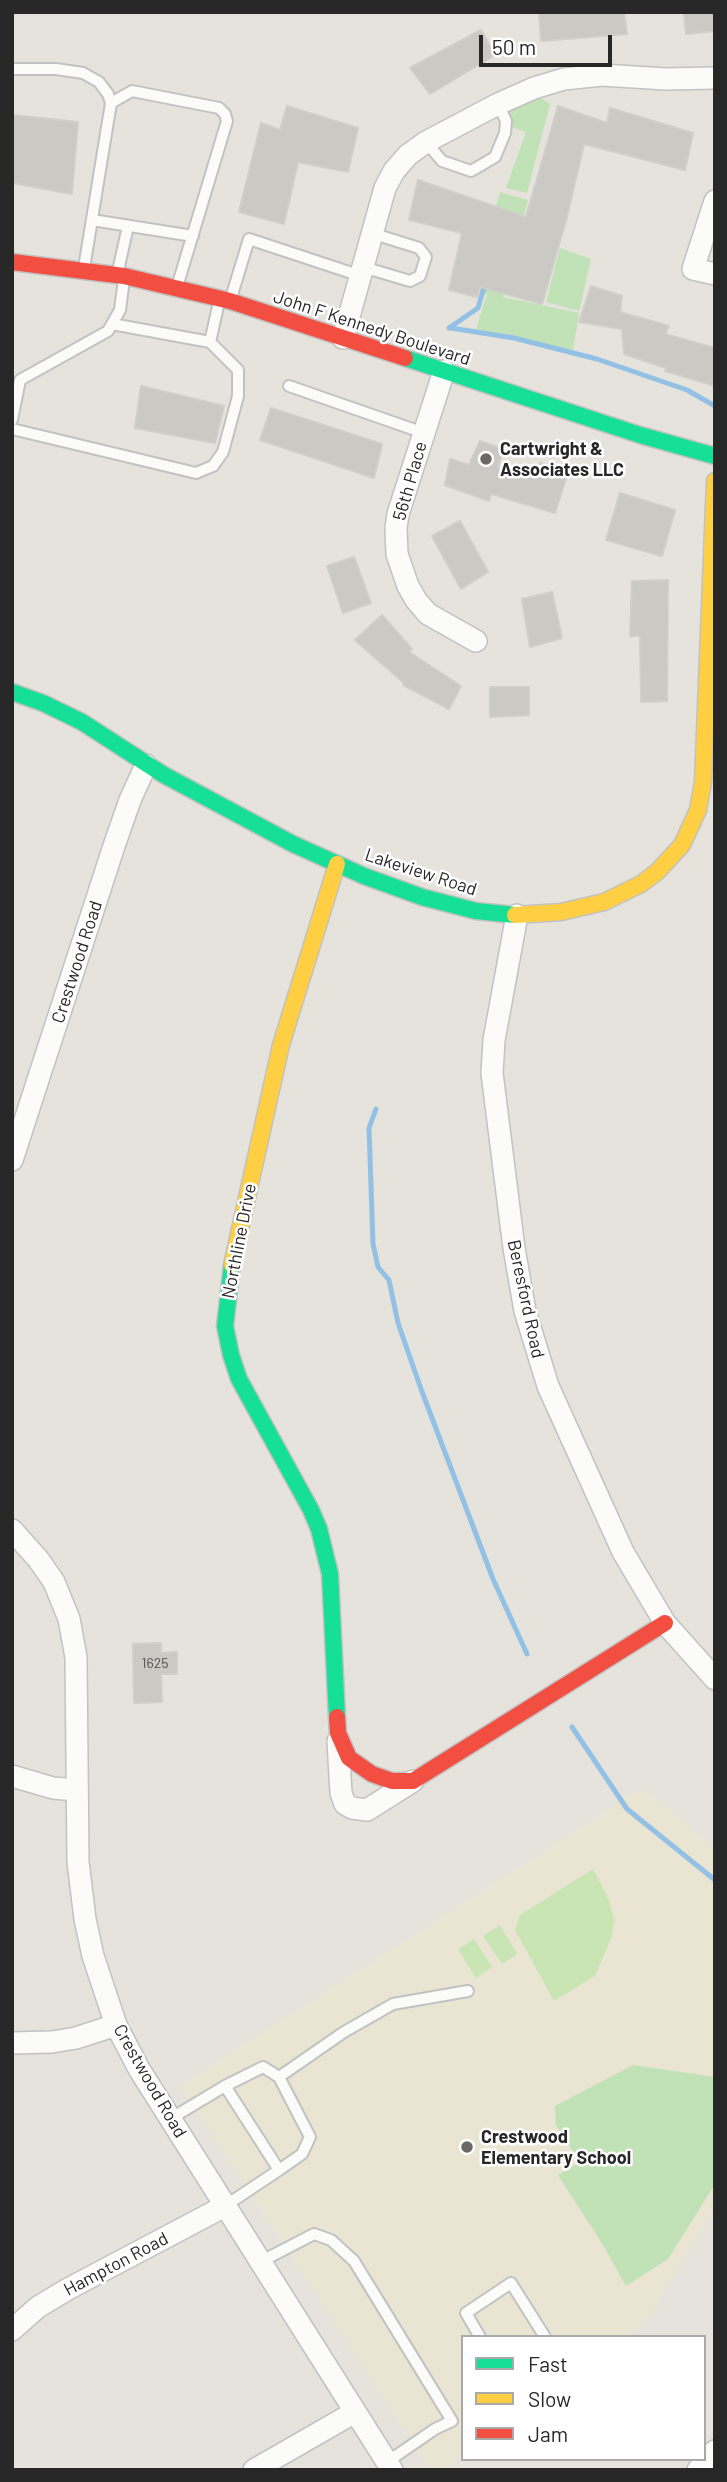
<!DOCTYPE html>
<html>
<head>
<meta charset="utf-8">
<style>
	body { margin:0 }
	#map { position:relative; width:727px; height:2482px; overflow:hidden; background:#e6e3dc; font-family:Barlow,sans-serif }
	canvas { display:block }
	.frame { position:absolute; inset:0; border:14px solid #272727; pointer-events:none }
	.legend { position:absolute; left:461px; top:2335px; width:245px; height:126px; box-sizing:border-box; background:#fff; border:2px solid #a9a9a9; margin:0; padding:9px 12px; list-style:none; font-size:21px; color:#272727 }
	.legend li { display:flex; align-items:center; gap:14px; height:35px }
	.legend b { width:35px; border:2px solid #a9a9a9 }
	.scale { position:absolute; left:479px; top:35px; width:133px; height:32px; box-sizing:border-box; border:4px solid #272727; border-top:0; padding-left:9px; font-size:21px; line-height:24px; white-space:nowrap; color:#272727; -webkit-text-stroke:5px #fff; paint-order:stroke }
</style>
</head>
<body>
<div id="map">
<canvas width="727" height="2482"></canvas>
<div class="frame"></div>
<ul class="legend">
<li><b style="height:9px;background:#16e098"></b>Fast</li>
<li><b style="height:9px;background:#ffcf43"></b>Slow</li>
<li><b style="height:9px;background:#f24e42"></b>Jam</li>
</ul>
<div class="scale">50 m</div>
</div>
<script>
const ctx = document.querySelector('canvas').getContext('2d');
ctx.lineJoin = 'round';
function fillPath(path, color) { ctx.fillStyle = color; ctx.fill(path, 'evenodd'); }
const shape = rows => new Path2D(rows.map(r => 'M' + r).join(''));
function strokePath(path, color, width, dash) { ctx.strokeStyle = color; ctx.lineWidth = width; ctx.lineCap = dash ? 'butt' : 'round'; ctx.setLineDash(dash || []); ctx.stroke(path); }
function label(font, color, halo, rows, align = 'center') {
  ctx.font = font + ' Barlow,sans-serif'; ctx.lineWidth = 5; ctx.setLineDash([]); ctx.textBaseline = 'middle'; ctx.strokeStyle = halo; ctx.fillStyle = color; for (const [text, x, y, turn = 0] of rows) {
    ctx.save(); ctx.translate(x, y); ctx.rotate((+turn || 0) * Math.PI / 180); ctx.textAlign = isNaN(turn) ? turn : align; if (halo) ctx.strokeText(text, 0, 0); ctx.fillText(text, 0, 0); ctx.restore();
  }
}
fillPath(shape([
	[642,1788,715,1849,715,2208,643,2325,627,2337,463,2337,463,2455,442,2470,431,2470,180,2086]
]), '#e9e5d2');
fillPath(shape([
	[536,95,550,104,527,193,506,188,526,132,511,127,510,106],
	[500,192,528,200,503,297,579,313,573,350,476,329,487,294,474,290],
	[560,248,591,259,579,311,546,302],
	[633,2065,715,2077,715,2184,668,2259,626,2286,603,2245,558,2175,580,2162,556,2125,555,2106]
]), '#c1e1b6');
fillPath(shape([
	[593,1869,609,1900,614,1920,612,1936,595,1976,554,2001,515,1930,520,1915],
	[500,1925,517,1954,502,1964,483,1936],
	[474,1939,492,1967,476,1978,458,1949]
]), '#cae5b4');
strokePath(shape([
	[449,328,478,308,485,284],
	[451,328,514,338,597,359,687,390,715,406],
	[376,1109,369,1128,373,1244,378,1267,389,1280,398,1323,421,1389,493,1579,527,1654],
	[572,1727,627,1809,715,1880]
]), '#93c1e5', 5);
const building = shape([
	[539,12,624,12,627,34,541,41,539,12],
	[684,12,715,12,715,31,686,34,684,12],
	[481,30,495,55,430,94,410,68,481,30],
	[287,106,358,128,348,172,298,162,284,224,239,212,261,123,280,130,287,106],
	[558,106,607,123,610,108,693,133,685,170,584,144,567,217,542,304,480,287,477,297,449,290,462,233,409,220,418,180,526,217,558,106],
	[12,115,78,122,72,194,12,183,12,115],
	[591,286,622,296,620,312,669,326,665,334,715,348,715,386,665,371,666,368,624,354,622,329,579,322,591,286],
	[141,386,224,406,215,443,135,428,141,386],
	[271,408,382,444,374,478,260,440,271,408],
	[480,441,503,449,498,468,534,478,540,463,569,469,555,513,491,494,489,501,445,485,450,459,469,465,480,441],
	[620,493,675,510,662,556,606,540,620,493],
	[460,521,488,572,461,589,432,536,460,521],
	[354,557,371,603,343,613,327,566,354,557],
	[668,580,667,701,641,702,640,636,630,636,632,581,668,580],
	[552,592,562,638,530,647,522,599,552,592],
	[382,615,412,649,409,652,461,686,449,709,403,685,404,683,355,640,382,615],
	[490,687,529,687,529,715,490,717,490,687],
	[161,1643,161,1653,177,1652,177,1674,161,1674,162,1702,134,1703,133,1644,161,1643]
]);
fillPath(building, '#cbc9c3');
strokePath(building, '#d0cec9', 2);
const lane = shape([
	[12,69,56,69,83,73,99,82,108,94,111,103,84,268],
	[111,103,132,91,219,108,225,114,227,121,177,287],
	[426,142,442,161,471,171,495,157,505,133,506,121,498,104],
	[92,220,193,236],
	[363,267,410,281,420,276,426,257,419,248,371,233],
	[118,271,128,226],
	[231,298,249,239,361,276],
	[112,324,210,342],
	[289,386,424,433],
	[12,420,20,380,108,331,120,310,124,279],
	[12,429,196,473,213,466,223,452,238,396,238,370,210,342,219,302],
	[279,2077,344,2032,393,2004,468,1991],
	[225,2086,263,2067,279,2077,310,2137,302,2154,279,2170],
	[170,2119,225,2086,279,2170,225,2206],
	[260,2262,314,2234,331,2240,354,2261,452,2421,435,2429,387,2462],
	[480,2337,466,2313,511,2283,545,2337]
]);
const street = shape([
	[715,201,693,269,715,274],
	[343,338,385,188,394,171,408,155,426,142,498,104,534,88,564,79,602,75,666,79,715,78],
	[444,371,398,514,396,528,397,554,408,586,416,600,428,614,476,641],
	[517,915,494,1040,492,1073,514,1248,525,1311,548,1386,623,1552,665,1623,715,1679],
	[12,1160,113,849,130,800,146,765],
	[12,1530,38,1559,54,1582,69,1619,76,1657,78,1862,85,1919,93,1956,116,2025,139,2069,392,2470],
	[338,1741,341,1793,345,1804,352,1808,367,1810,413,1781],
	[12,1776,53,1788,77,1790],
	[12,2043,52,2042,76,2038,116,2025],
	[12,2330,38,2307,68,2289,225,2206],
	[254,2470,355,2412],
	[698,2470,715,2451]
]);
const fast = shape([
	[405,358,640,435,715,456],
	[12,692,43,703,82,722,164,775,293,844,364,876,422,897,476,911,515,915],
	[232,1265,225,1326,231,1355,239,1379,311,1510,319,1529,330,1574,337,1717]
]);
const slow = shape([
	[515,915,561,912,604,902,641,884,657,872,682,845,698,810,703,782,715,481],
	[232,1265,281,1045,337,864]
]);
const jam = shape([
	[12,262,124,276,230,301,405,358],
	[337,1717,338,1733,349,1758,372,1774,392,1781,413,1781,665,1623]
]);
strokePath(lane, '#c3c2c2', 14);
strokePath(street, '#c3c2c2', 24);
strokePath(fast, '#c3c2c2', 19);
strokePath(slow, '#c3c2c2', 19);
strokePath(jam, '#c3c2c2', 19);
strokePath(lane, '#fbfbfa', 10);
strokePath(street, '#fbfbfa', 21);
strokePath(fast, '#16e098', 16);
strokePath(slow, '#ffcf43', 16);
strokePath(jam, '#f24e42', 16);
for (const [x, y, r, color] of [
	[486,459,7,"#6a6966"],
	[467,2147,7,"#6a6966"]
]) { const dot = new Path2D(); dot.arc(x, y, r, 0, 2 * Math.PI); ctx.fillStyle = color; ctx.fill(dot); strokePath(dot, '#fff', 2.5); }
label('14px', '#525150', null, [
	["1625",155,1663]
]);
label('18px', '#272727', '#fff', [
	["John F Kennedy Boulevard",372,328,18],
	["56th Place",410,481,-74],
	["Lakeview Road",421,872,18],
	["Crestwood Road",77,962,-72],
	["Northline Drive",239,1241,-79],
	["Beresford Road",526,1299,78],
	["Crestwood Road",150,2081,60],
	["Hampton Road",116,2264,-28]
]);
label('bold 18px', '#272727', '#fff', [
	["Cartwright &",500,449],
	["Associates LLC",500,470],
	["Crestwood",481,2137],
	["Elementary School",481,2158]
], 'left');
</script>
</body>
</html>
